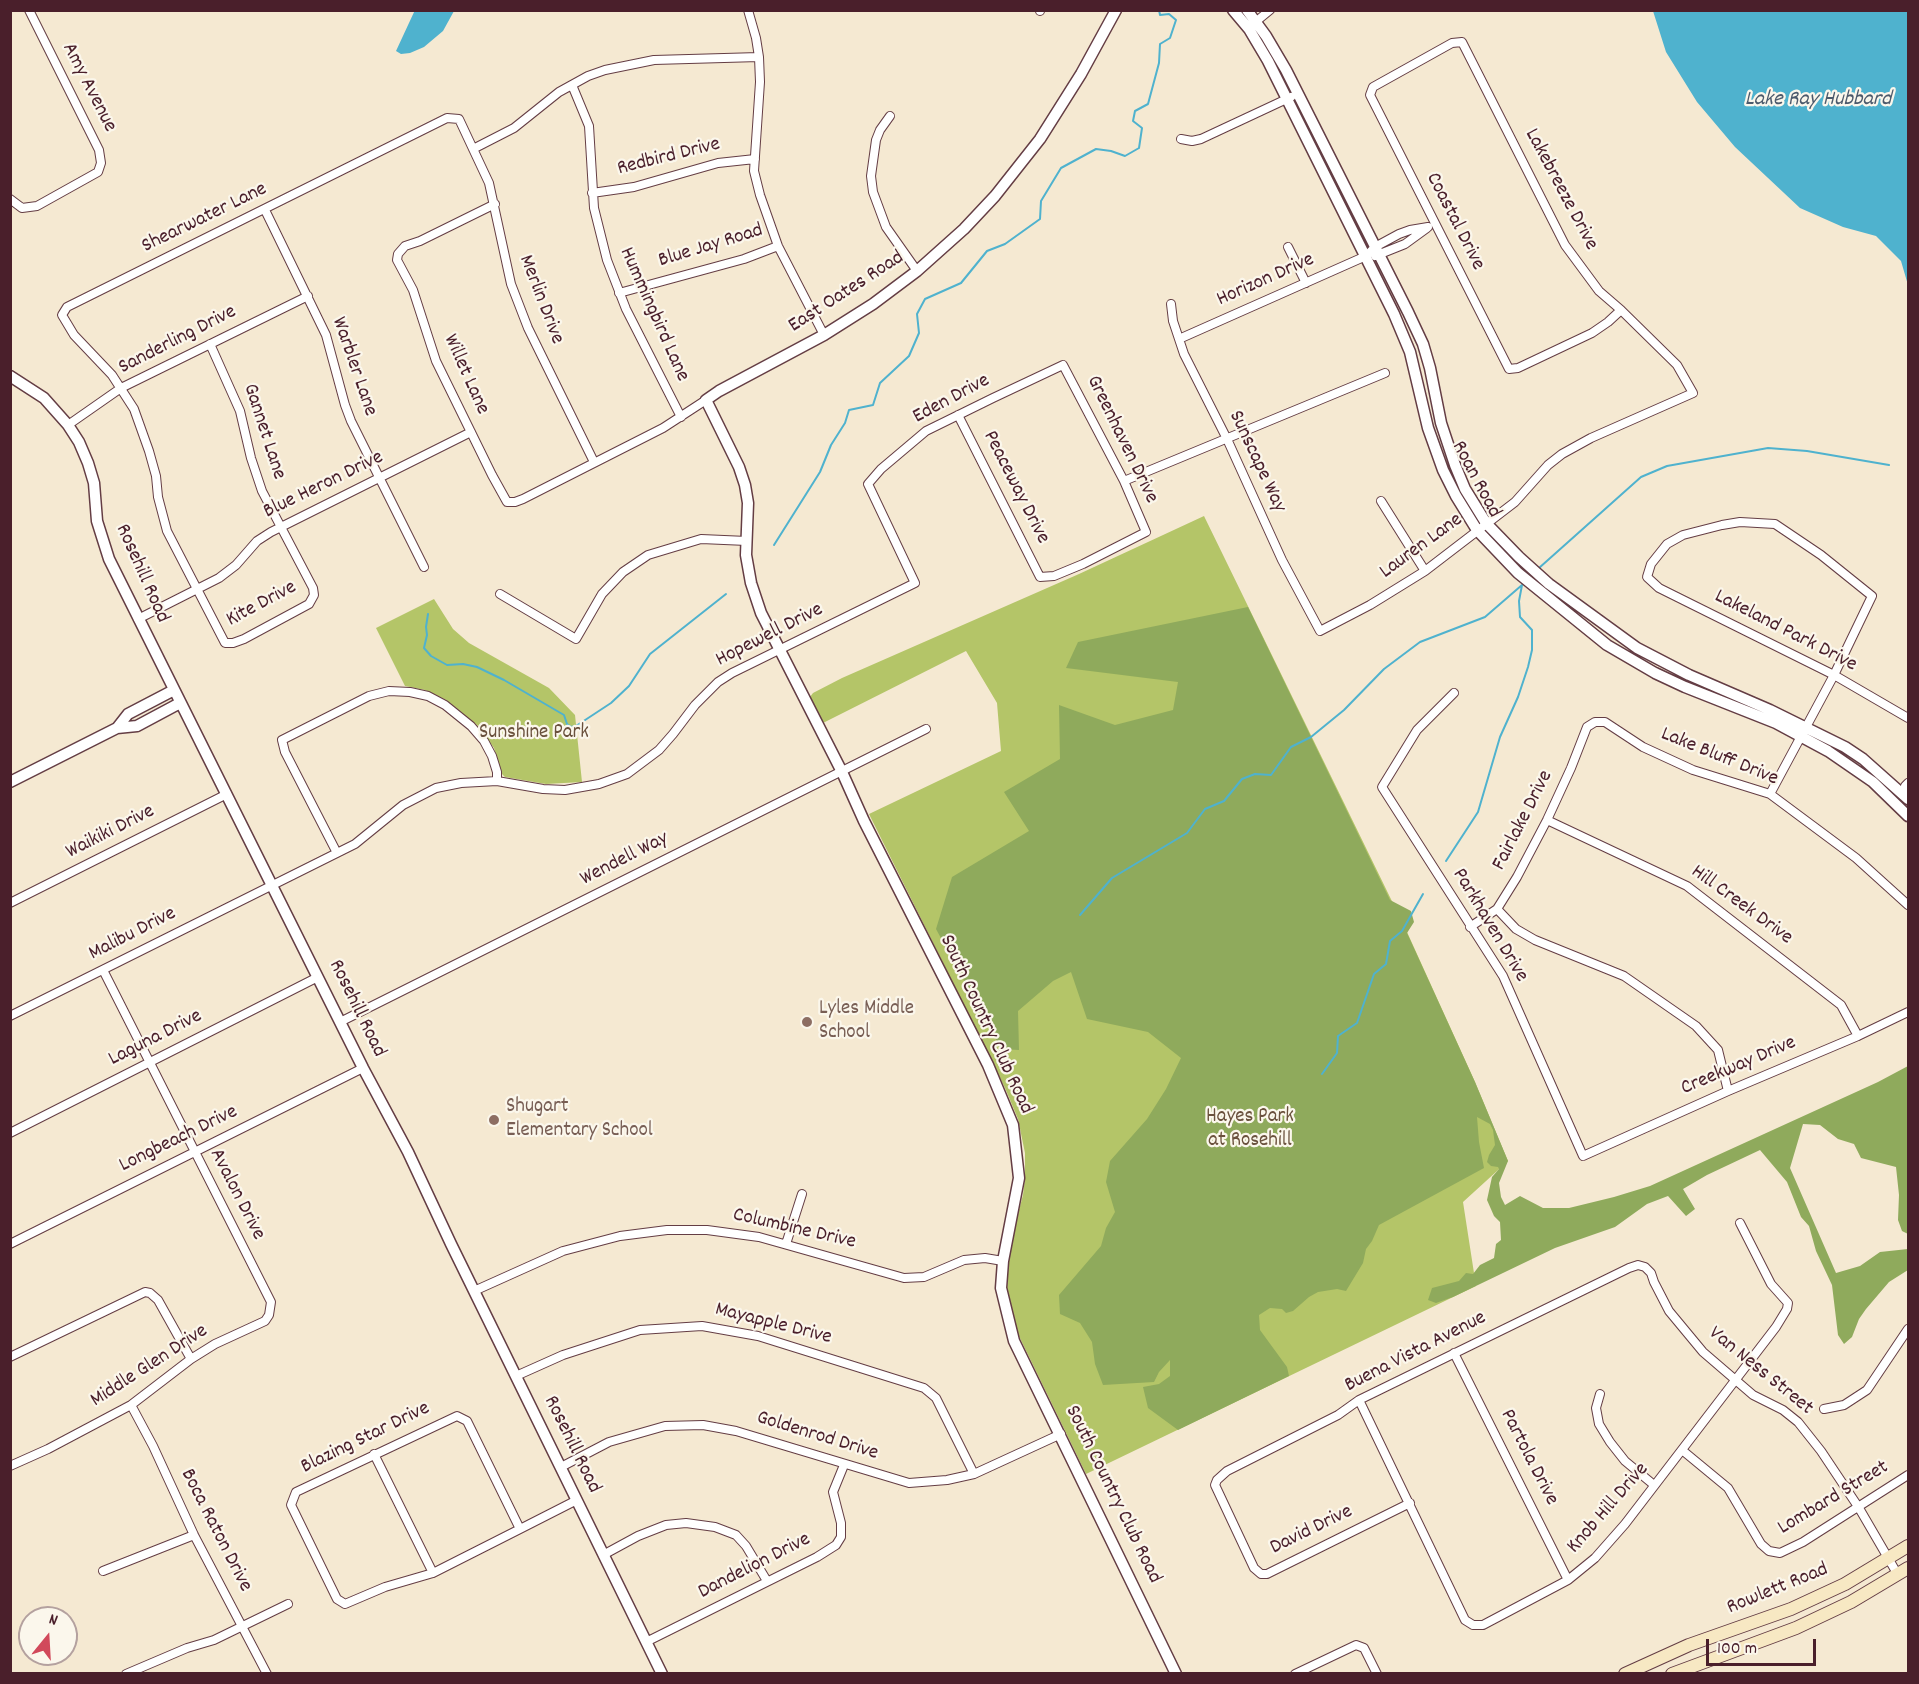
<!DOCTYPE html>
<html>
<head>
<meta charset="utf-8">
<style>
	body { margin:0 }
	#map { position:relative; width:1919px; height:1684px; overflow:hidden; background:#f5e9d2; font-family:Dekko,sans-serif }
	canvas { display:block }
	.frame { position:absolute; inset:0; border:12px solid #4a1f2b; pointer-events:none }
	.north { position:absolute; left:18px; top:1606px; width:60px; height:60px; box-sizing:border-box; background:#fbf7ec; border:2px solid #b4a19f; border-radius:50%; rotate:18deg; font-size:16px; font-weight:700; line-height:24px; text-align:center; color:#4a1f2b }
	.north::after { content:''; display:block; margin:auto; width:21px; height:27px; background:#d1495b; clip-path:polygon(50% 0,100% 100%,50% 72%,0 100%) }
	.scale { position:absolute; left:1706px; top:1639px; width:110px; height:27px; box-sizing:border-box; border:3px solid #4a1f2b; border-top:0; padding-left:8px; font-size:18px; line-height:21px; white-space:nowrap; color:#4a1f2b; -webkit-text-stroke:4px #fbf7ec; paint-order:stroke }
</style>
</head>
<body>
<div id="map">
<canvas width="1919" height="1684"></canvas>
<div class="frame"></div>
<div class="north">N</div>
<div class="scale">100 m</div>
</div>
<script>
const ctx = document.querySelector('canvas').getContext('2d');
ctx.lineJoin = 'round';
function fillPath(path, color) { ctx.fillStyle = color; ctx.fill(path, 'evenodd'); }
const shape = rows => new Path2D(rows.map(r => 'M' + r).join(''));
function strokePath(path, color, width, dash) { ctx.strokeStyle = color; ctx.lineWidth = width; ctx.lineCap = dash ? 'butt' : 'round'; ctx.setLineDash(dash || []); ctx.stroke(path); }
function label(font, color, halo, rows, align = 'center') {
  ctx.font = font + ' Dekko,sans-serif'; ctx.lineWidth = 4.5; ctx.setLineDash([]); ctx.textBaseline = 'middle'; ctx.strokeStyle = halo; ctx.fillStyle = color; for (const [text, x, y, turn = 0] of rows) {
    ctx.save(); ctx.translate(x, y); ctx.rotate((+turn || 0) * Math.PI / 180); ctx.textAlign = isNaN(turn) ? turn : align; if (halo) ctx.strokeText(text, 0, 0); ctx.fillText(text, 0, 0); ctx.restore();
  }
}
fillPath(shape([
	[1204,516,1407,932,1475,1082,1508,1161,1463,1202,1476,1286,1086,1474,1015,1328,1007,1290,1009,1248,1023,1195,1025,1178,1025,1153,1018,1119,1005,1088,869,814,1001,751,997,703,966,651,823,723,810,697,813,693,842,678,1079,574],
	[434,599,453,629,469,643,549,688,575,715,582,782,546,784,505,777,502,774,494,748,478,726,446,700,425,690,405,686,376,628]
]), '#b4c568');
fillPath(shape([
	[1248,607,1390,900,1411,911,1414,922,1407,933,1475,1082,1508,1161,1499,1183,1501,1197,1505,1205,1520,1196,1543,1208,1569,1208,1614,1197,1650,1186,1878,1082,1908,1066,1908,1234,1902,1231,1898,1220,1899,1195,1896,1167,1861,1158,1854,1144,1838,1139,1820,1125,1803,1124,1790,1168,1836,1273,1860,1266,1880,1252,1908,1249,1908,1270,1889,1282,1866,1309,1859,1319,1852,1337,1844,1344,1838,1335,1832,1285,1816,1251,1809,1226,1801,1217,1787,1182,1760,1150,1707,1175,1683,1189,1695,1209,1686,1216,1668,1196,1647,1204,1615,1227,1555,1248,1453,1297,1436,1303,1428,1300,1432,1288,1459,1281,1466,1273,1473,1274,1480,1265,1494,1258,1496,1244,1501,1240,1500,1222,1494,1216,1487,1200,1492,1177,1499,1169,1498,1167,1491,1166,1487,1162,1489,1155,1495,1145,1493,1130,1490,1124,1477,1117,1479,1142,1484,1168,1379,1225,1372,1241,1366,1249,1363,1263,1346,1291,1337,1289,1318,1292,1309,1297,1293,1311,1286,1313,1282,1309,1270,1308,1259,1315,1260,1330,1287,1367,1289,1376,1178,1430,1148,1408,1143,1387,1159,1384,1170,1376,1170,1360,1159,1372,1154,1382,1103,1385,1095,1364,1092,1342,1080,1323,1060,1314,1059,1295,1101,1246,1106,1228,1115,1212,1106,1182,1110,1161,1147,1119,1166,1089,1181,1058,1148,1032,1087,1019,1071,972,1053,981,1018,1011,1019,1050,1001,1049,936,929,952,877,1029,831,1004,792,1060,759,1059,705,1115,725,1173,710,1178,682,1066,668,1078,642]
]), '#8faa5c');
fillPath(shape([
	[415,10,454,11,443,31,424,47,410,53,401,54,396,51],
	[1653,11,1908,11,1908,285,1901,261,1876,236,1843,227,1800,208,1735,147,1697,102,1666,52]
]), '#4fb2ce');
strokePath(shape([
	[774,545,820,472,831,445,845,423,849,410,873,405,880,383,909,356,919,333,917,314,925,299,961,283,987,251,1005,244,1040,219,1041,201,1061,168,1096,149,1111,151,1125,156,1139,148,1142,128,1133,121,1135,111,1148,104,1159,63,1160,44,1170,38,1176,20,1169,14,1160,15,1159,10],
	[1539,568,1641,477,1667,466,1768,448,1807,451,1889,465],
	[428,614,426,627,427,635,424,648,431,656,447,665,463,664,477,667,504,680,564,715,567,724,571,727,576,726,611,703,629,686,650,654,726,594],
	[1446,861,1478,812,1500,737,1518,697,1528,667,1532,650,1532,630,1520,617,1519,601,1522,585],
	[1080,915,1112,878,1187,833,1205,809,1224,801,1242,779,1255,774,1271,775,1291,747,1311,737,1344,710,1384,669,1420,642,1485,617,1522,585],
	[1322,1074,1337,1053,1338,1036,1357,1023,1374,974,1386,964,1390,941,1402,931,1423,894]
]), '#4fb2ce', 2);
const minor = shape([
	[748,10,756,38,759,57,760,82,754,171,760,195,778,246,824,335],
	[1040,11,1040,10],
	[1253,24,1270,10],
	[572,85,589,126,594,208,607,260,626,309,681,417],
	[890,116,880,130,876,140,871,176,873,192,886,227,917,271],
	[1181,139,1192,141,1201,139,1291,97],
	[473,149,514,128,559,92,588,76,605,70,654,60,759,57],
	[592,193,634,187,718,163,755,159],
	[10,199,22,208,37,206,98,172,101,163,99,150,29,10],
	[495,204,420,241,405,246,398,254,397,260,413,290,436,361,492,475,507,502,515,502,523,499,663,428,706,400],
	[265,210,326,335,345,405,351,421,424,567],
	[1288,247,1306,283],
	[1375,256,1405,244,1427,228],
	[619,293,744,259,778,246],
	[1171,304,1173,321,1184,354,1227,439,1282,560,1320,631,1370,605,1425,571,1515,502,1548,465,1562,454,1591,438,1693,393,1677,365,1621,310,1599,291,1565,245,1462,42,1452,43,1373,87,1370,95,1509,369,1518,368,1592,333,1608,322,1621,310],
	[1179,339,1366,256,1375,247,1399,234,1410,230,1428,227],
	[210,344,240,411,251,458,262,491,313,588,314,595,309,604,244,639,233,643,225,643,167,531,158,497,156,476,149,451,134,409,112,375,74,335,62,315,67,307,447,118,459,119,489,183,511,284,528,328,594,462],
	[68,425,121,388,308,296],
	[1124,481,1385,373],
	[1381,501,1425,571],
	[500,594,576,639,602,594,623,572,648,555,701,539,747,541],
	[138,619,219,578,236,565,257,541,271,532,471,432],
	[1454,693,1417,730,1382,787,1503,976,1583,1156,1728,1091,1858,1036,1908,1012],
	[1770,794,1834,675,1872,596,1821,555,1775,524,1740,522,1722,525,1683,535,1667,544,1651,564,1647,577,1659,588,1834,675,1908,718],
	[1903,795,1905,786,1908,783],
	[1547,820,1687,886,1841,1005,1858,1036],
	[337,853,285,752,282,740,369,696,389,691,410,692,428,696,445,705,471,726,484,741,492,756,497,772,497,781],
	[10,903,227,794],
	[1497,909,1516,929,1535,940,1624,976,1696,1026,1718,1050,1728,1091],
	[1470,927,1497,909,1517,877,1547,820,1571,768,1587,727,1595,722,1605,722,1643,747,1693,770,1770,794,1856,858,1908,905],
	[10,1016,355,844,403,805,436,788,461,783,497,781,543,789,565,790,599,784,627,774,659,750,673,734,695,705,718,682,732,673,915,583,868,484,881,469,926,431,993,398,1063,365,1124,481,1146,532,1083,564,1054,576,1040,577,958,415],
	[340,1022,926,729],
	[10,1133,318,977],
	[10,1244,363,1068],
	[786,1244,802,1194],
	[474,1291,563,1251,620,1236,667,1230,707,1230,759,1237,904,1278,924,1277,964,1260,985,1258,1003,1261],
	[1454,1353,1568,1580],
	[10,1357,145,1292,150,1293,158,1300,191,1359],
	[516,1376,563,1355,640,1330,702,1326,758,1336,924,1388,936,1398,974,1474],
	[1600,1394,1596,1408,1599,1424,1610,1442,1625,1461,1654,1485],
	[1359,1400,1465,1620,1473,1625,1483,1625,1568,1580,1595,1558,1625,1524,1776,1327,1787,1309,1788,1303,1771,1284,1740,1223],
	[131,1405,153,1446,194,1535,267,1674],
	[1824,1409,1844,1405,1867,1390,1908,1329],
	[1682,1450,1728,1488,1761,1544,1769,1551,1780,1553,1803,1542,1908,1475],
	[374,1454,433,1573],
	[10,1466,48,1449,131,1405,191,1359,215,1344,265,1321,269,1315,271,1302,103,970],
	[561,1467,609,1442,665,1426,703,1425,736,1431,909,1483,947,1480,974,1474,1061,1434],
	[1410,1503,1267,1574,1261,1574,1254,1568,1215,1485,1217,1480,1227,1471,1338,1415,1359,1400,1629,1268,1638,1265,1645,1267,1651,1273,1654,1282,1669,1311,1703,1352,1753,1395,1783,1410,1798,1422,1821,1451,1859,1508,1898,1575],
	[520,1529,467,1421,457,1416,296,1492,291,1505,337,1599,345,1604,385,1587,433,1573,520,1529,577,1500],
	[603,1555,638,1536,666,1525,686,1523,715,1527,736,1535,746,1546,767,1581],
	[103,1571,194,1535],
	[646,1642,817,1557,836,1545,841,1537,841,1523,833,1492,844,1465],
	[126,1674,187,1648,214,1640,288,1604],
	[1295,1674,1356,1645,1364,1648,1377,1674]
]);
const tertiary = shape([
	[1116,10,1081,74,1040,139,995,196,964,229,917,271,873,304,824,335,719,391,706,400,739,467,745,485,748,503,746,555,751,583,761,613,842,772,864,821,988,1065,1013,1125,1019,1178,1003,1261,1001,1288,1014,1341,1176,1674],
	[1233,10,1249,29,1268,61,1394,314,1410,352,1428,428,1443,470,1456,496,1477,530,1518,573,1607,645,1655,673,1685,687,1776,723,1828,751,1873,782,1908,816],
	[1247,10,1266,36,1286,70,1408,312,1423,344,1430,368,1441,423,1455,465,1465,489,1486,523,1519,557,1549,584,1637,648,1689,675,1770,710,1845,747,1863,759,1908,799],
	[10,376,44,398,68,425,79,442,88,463,94,483,97,521,109,559,363,1068,408,1152,451,1244,662,1674],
	[117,728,128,714,174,690],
	[10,782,117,728,137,726,180,703]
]);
const secondary = shape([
	[1625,1674,1689,1645,1791,1609,1845,1584,1908,1546],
	[1672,1674,1796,1628,1851,1602,1908,1568]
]);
strokePath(minor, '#643d44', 10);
strokePath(tertiary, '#643d44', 13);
strokePath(secondary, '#643d44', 14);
strokePath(minor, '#fff', 8);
strokePath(tertiary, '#fff', 10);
strokePath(secondary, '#f7e8c3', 12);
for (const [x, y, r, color] of [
	[807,1022,6,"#8d6e63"],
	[494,1120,6,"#8d6e63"]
]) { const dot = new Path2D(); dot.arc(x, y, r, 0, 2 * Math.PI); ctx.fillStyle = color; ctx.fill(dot); strokePath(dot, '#fbf7ec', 2); }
label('21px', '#4a1f2b', '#fbf7ec', [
	["Amy Avenue",88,88,63],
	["Redbird Drive",669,158,-14],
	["Lakebreeze Drive",1560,190,62],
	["Shearwater Lane",205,219,-26],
	["Coastal Drive",1454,222,63],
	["Blue Jay Road",711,247,-17],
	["Horizon Drive",1266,281,-24],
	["East Oates Road",847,293,-33],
	["Merlin Drive",540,300,69],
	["Hummingbird Lane",653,315,66],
	["Sanderling Drive",178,341,-27],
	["Warbler Lane",353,367,71],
	["Willet Lane",465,375,66],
	["Eden Drive",952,400,-28],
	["Gannet Lane",263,432,72],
	["Greenhaven Drive",1121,440,64],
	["Sunscape Way",1256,462,65],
	["Roan Road",1475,480,62],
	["Blue Heron Drive",324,486,-26],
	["Peaceway Drive",1015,488,63],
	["Lauren Lane",1422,547,-36],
	["Rosehill Road",141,574,66],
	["Kite Drive",262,605,-28],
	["Lakeland Park Drive",1785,632,27],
	["Hopewell Drive",770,636,-27],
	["Lake Bluff Drive",1719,758,22],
	["Fairlake Drive",1524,821,-63],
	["Waikiki Drive",111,833,-27],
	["Wendell Way",625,860,-27],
	["Hill Creek Drive",1741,906,36],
	["Parkhaven Drive",1489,926,59],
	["Malibu Drive",133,935,-27],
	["Rosehill Road",356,1009,64],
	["South Country Club Road",985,1025,65],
	["Laguna Drive",156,1039,-27],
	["Creekway Drive",1739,1067,-23],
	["Longbeach Drive",179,1140,-26],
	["Avalon Drive",236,1195,63],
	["Columbine Drive",794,1230,13],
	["Mayapple Drive",773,1325,14],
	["Buena Vista Avenue",1416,1353,-27],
	["Middle Glen Drive",150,1367,-33],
	["Van Ness Street",1760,1372,39],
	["Goldenrod Drive",817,1437,17],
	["Blazing Star Drive",366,1439,-26],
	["Rosehill Road",571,1445,64],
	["Partola Drive",1528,1458,63],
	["South Country Club Road",1112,1495,64],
	["Lombard Street",1834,1499,-31],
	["Knob Hill Drive",1609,1509,-49],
	["Boca Raton Drive",215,1531,63],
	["David Drive",1312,1531,-26],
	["Dandelion Drive",755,1567,-27],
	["Rowlett Road",1778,1590,-22]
]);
label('21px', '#6a513d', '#fbf7ec', [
	["Sunshine Park",534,734],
	["Hayes Park",1250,1118],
	["at Rosehill",1250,1142]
]);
label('21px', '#785e54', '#fbf7ec', [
	["Lyles Middle",819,1010],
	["School",819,1034],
	["Shugart",506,1108],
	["Elementary School",506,1132]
], 'left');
label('italic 22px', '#4c5a6c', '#fbf7ec', [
	["Lake Ray Hubbard",1818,101]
]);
</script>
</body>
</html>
